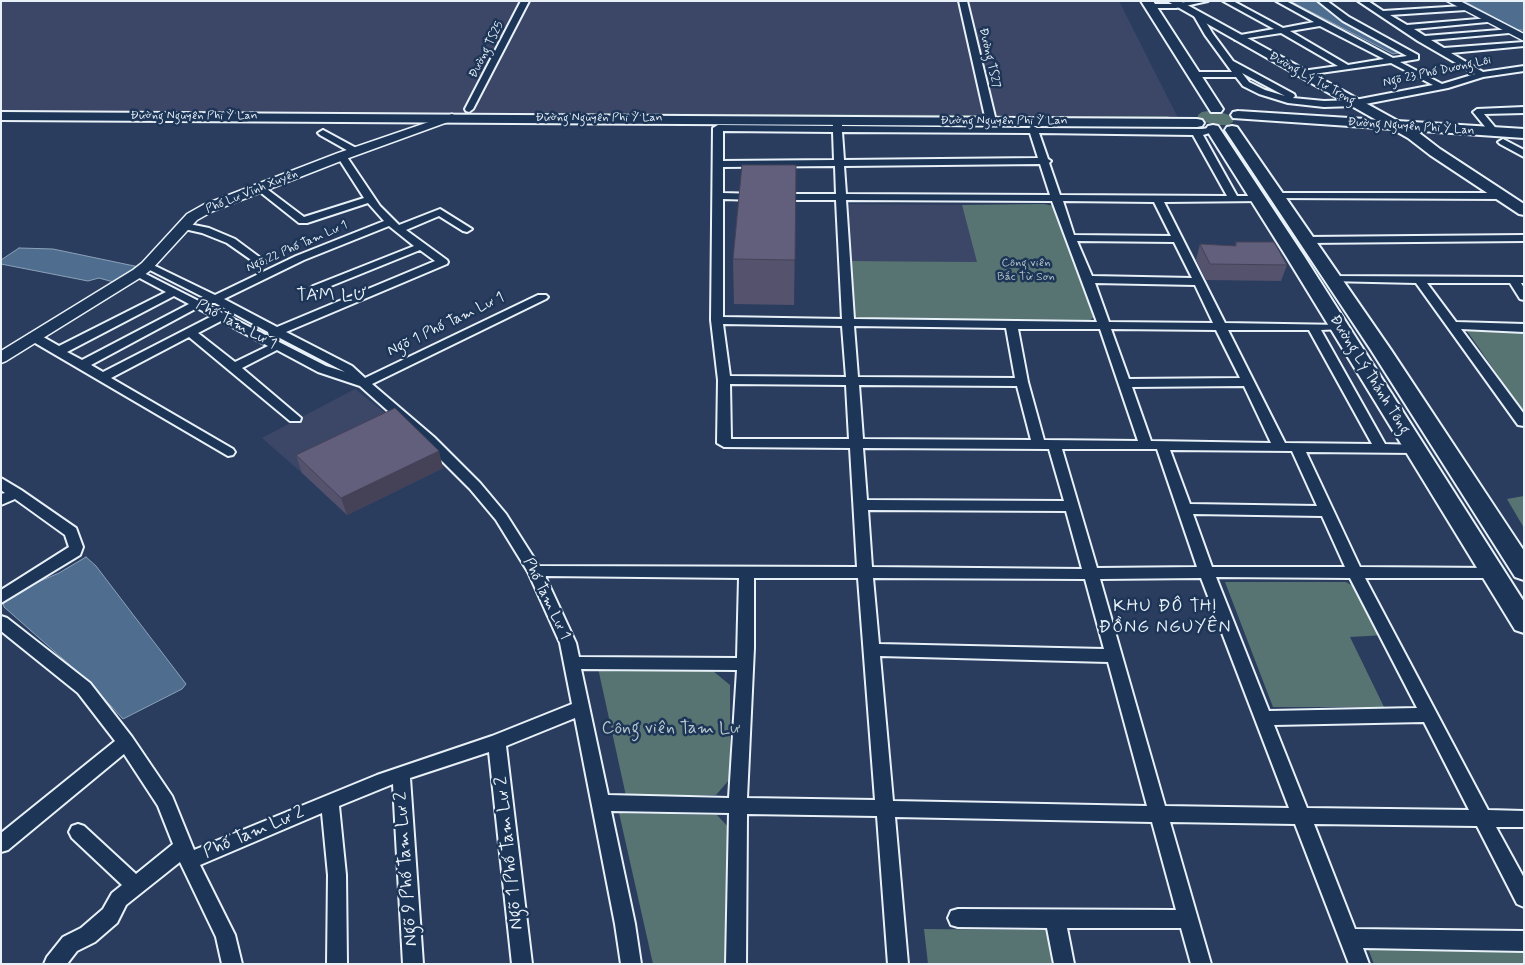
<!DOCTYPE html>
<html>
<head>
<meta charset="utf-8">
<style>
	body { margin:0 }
	#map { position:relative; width:1525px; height:965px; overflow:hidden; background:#2b3d5f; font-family:Mynerve,sans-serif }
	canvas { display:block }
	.frame { position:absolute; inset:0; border:2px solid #e8f1f8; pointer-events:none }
</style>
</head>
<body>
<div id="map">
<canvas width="1525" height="965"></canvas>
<div class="frame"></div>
</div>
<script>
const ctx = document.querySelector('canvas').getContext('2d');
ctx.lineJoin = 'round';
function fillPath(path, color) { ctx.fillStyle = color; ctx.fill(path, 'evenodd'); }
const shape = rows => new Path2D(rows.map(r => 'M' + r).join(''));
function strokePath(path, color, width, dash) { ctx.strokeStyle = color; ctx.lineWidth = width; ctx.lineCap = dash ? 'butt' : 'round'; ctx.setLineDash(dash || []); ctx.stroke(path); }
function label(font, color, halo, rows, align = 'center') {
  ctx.font = font + ' Mynerve,sans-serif'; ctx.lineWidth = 5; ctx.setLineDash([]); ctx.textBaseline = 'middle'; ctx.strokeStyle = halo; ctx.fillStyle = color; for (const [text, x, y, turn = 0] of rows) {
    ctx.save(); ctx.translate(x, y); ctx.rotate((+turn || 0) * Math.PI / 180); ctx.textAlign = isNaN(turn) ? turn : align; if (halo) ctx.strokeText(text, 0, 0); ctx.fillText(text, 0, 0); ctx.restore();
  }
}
fillPath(shape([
	[1,1,1119,1,1183,128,689,119,1,119],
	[845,204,962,205,978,262,851,261],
	[355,389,400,425,302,473,262,438]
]), '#3c4768');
fillPath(shape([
	[1,110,441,113,443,114,1,113],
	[1214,110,1229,115,1234,119,1233,122,1228,125,1218,125,1204,122,1198,118,1198,115,1202,112],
	[493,113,976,115,979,116,490,115],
	[1008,116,1168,116,1171,118,1006,117],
	[1044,204,1054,206,1094,317,1090,320,863,319,854,316,851,261,977,262,962,205],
	[1467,331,1524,333,1524,413],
	[1524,496,1524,528,1507,499],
	[1225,582,1346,582,1360,590,1385,635,1350,637,1384,707,1273,707],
	[598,668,713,671,730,685,730,779,716,795,626,796],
	[619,813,717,815,731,830,728,964,653,964],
	[924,929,1050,930,1056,964,928,964],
	[1367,946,1524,951,1524,964,1374,964]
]), '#577472');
const water = shape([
	[1290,1,1316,1,1342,20,1403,52,1393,54,1290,1],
	[1464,1,1524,1,1524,30,1518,30,1464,1],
	[19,248,53,249,144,268,117,283,99,278,88,281,1,264,1,260,19,248],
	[86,557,96,566,186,684,182,689,123,719,87,680,4,607,3,602,7,597,17,591,59,573,86,557]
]);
fillPath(water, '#4f6e8f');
strokePath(water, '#8ca2b9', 1);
const minor = shape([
	[521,1,529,1,473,109,469,112,466,111,465,109,521,1],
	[959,1,967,1,996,121,994,123,991,124,986,121,959,1],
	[1190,1,1208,1,1176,8,1151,8,1147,6,1151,4,1176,4,1190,1],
	[1223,1,1233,1,1283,28,1314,22,1276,1,1286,1,1393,58,1407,56,1343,21,1318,1,1327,1,1349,17,1418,55,1418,59,1400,62,1442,84,1475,74,1418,41,1358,1,1368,1,1383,11,1463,6,1467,8,1466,10,1390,15,1407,25,1490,18,1490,22,1487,22,1414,29,1425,36,1512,29,1512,33,1509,33,1431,40,1444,48,1524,42,1524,46,1451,53,1483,72,1524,66,1524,71,1483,77,1448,88,1355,106,1324,107,1288,103,1259,94,1243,86,1236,77,1191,77,1190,75,1194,72,1232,72,1205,35,1194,16,1195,14,1201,14,1213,34,1233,61,1294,94,1295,96,1293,98,1324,101,1355,100,1433,85,1391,63,1299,76,1298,74,1302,71,1338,66,1281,33,1235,40,1235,36,1274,29,1223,1],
	[1320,26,1384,59,1348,65,1290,31,1320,26],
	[1242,73,1285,96,1265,90,1249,82,1242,73],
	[1524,107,1524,113,1484,114,1499,132,1494,135,1491,134,1473,112,1477,109,1524,107],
	[837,118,842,121,842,126,1029,128,1033,126,1037,128,1202,129,1216,127,1216,131,1203,135,1237,196,1259,196,1264,199,1263,201,1164,202,1225,323,1343,325,1345,327,1343,329,1321,330,1385,444,1416,445,1423,449,1416,453,1306,452,1360,567,1493,568,1498,569,1500,573,1498,577,1493,578,1365,578,1488,810,1524,811,1524,827,1496,827,1524,878,1524,907,1517,904,1477,826,1314,824,1355,929,1524,931,1524,951,1363,948,1369,964,1349,964,1295,824,1170,822,1211,964,1191,964,1181,928,1067,928,1074,964,1054,964,1047,928,958,927,951,925,948,918,951,911,958,909,1176,910,1152,822,895,817,908,964,888,964,877,816,747,814,746,964,726,964,729,813,611,811,635,924,641,964,621,964,615,924,575,718,506,746,532,964,512,964,489,752,410,778,423,964,403,964,393,784,339,806,346,875,347,964,327,964,328,875,322,813,200,865,235,935,242,964,222,964,216,937,180,862,126,905,117,923,95,942,77,951,67,964,44,964,47,957,63,937,81,928,103,909,112,893,122,885,72,838,69,832,72,826,78,824,84,826,136,874,173,844,158,806,124,754,8,850,1,852,1,833,115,741,78,693,1,631,1,616,7,618,90,683,132,737,172,796,194,850,377,775,492,736,572,704,560,643,528,572,496,520,470,489,424,443,360,386,318,372,277,350,242,368,301,418,300,421,290,421,189,337,111,378,233,449,235,452,233,455,228,456,30,340,28,337,30,334,38,334,59,346,166,292,134,275,133,273,138,270,326,366,345,372,276,336,269,336,268,332,215,303,207,303,207,299,142,266,143,264,151,264,215,295,296,256,384,221,368,203,307,223,299,223,255,188,260,185,263,186,304,217,364,198,337,156,342,153,345,154,380,206,399,225,440,209,472,229,467,232,463,231,439,216,406,230,447,260,448,262,447,264,286,332,352,366,365,378,538,295,546,295,548,297,546,299,372,384,434,437,480,483,506,514,539,566,857,567,850,448,724,447,717,443,718,380,711,320,713,128,718,125,833,126,832,121,837,118],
	[723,131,833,132,834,160,723,161,723,131],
	[842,132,1030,133,1038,158,844,160,842,132],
	[1039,133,1193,135,1227,196,1060,195,1049,163,1051,161,1048,159,1039,133],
	[1040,164,1050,195,846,194,844,166,1040,164],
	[835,166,836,194,778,194,773,197,778,200,836,200,842,319,723,317,723,199,757,200,762,197,757,194,723,193,723,167,835,166],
	[846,200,1052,201,1097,322,854,319,846,200],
	[1063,201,1154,202,1171,236,1074,235,1063,201],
	[389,226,414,246,313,286,311,288,313,290,321,290,420,250,435,261,277,327,224,299,304,260,389,226],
	[1077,241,1174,242,1192,278,1092,276,1077,241],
	[1095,283,1195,285,1213,323,1109,322,1095,283],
	[174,296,189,304,82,360,67,352,174,296],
	[197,308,212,316,103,372,91,365,197,308],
	[221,321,268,346,235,362,198,333,221,321],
	[723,324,842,326,846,377,730,376,723,324],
	[854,326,1006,328,1015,378,858,377,854,326],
	[1018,329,1100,329,1138,441,1044,440,1028,382,1018,329],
	[1111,329,1216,330,1240,378,1129,379,1111,329],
	[1228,330,1309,330,1372,444,1285,443,1228,330],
	[730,384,846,385,849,439,731,439,730,384],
	[859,385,1017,386,1031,440,863,439,859,385],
	[1244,386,1271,443,1151,441,1132,387,1244,386],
	[863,448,1049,449,1064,501,867,500,863,448],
	[1062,449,1157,449,1197,567,1097,568,1062,449],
	[1170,450,1292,451,1317,506,1190,504,1170,450],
	[868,510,1066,511,1082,569,872,567,868,510],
	[1193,514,1322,516,1345,567,1212,567,1193,514],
	[545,576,739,578,737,658,579,657,576,643,545,576],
	[1216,577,1350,578,1417,708,1269,711,1216,577],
	[754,578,858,578,875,800,747,798,754,648,754,578],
	[873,578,1085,579,1104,649,879,644,873,578],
	[1201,578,1289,808,1165,806,1100,579,1201,578],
	[880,656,1108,662,1147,806,893,801,880,656],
	[581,669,737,670,729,798,608,795,581,669],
	[1424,722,1469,810,1307,808,1274,725,1424,722],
	[323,130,358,149,360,151,355,154,352,153,320,135,318,133,323,130],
	[1503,139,1524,150,1524,157,1500,144,1498,142,1503,139],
	[1277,193,1503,193,1508,196,1503,199,1273,198,1272,196,1277,193],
	[184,223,209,228,235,239,266,262,261,265,257,264,227,243,202,233,180,228,179,226,180,224,184,223],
	[1524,235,1524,241,1307,243,1302,240,1307,237,1524,235],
	[1333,276,1524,277,1524,283,1521,283,1524,288,1524,300,1520,299,1510,283,1427,283,1456,322,1524,324,1524,332,1461,329,1524,414,1524,426,1518,425,1416,283,1329,281,1327,279,1329,277,1333,276],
	[1,478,21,490,76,528,83,547,80,555,1,603,1,590,69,547,65,535,15,499,1,505,1,494,5,493,1,490,1,478]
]);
const tertiary = shape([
	[1447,1,1460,1,1524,34,1524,41,1447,1],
	[452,114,458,117,456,119,346,159,213,211,197,220,152,269,143,276,6,361,1,363,1,351,133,270,142,263,187,214,203,205,338,153,452,114]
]);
const secondary = shape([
	[1167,1,1180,1,1418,132,1440,149,1524,204,1524,215,1519,214,1430,155,1408,138,1167,1]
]);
const primary = shape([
	[1141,1,1153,1,1223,109,1221,112,1211,112,1141,1],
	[1238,111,1524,129,1524,138,1233,118,1231,115,1233,112,1238,111],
	[1,112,1197,119,1202,120,1204,123,1202,126,1197,127,1,120,1,112],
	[1213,125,1218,126,1304,256,1524,602,1524,633,1515,630,1286,256,1206,129,1208,126,1213,125],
	[1232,126,1237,127,1391,350,1524,551,1524,580,1515,577,1371,350,1225,130,1227,127,1232,126]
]);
strokePath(minor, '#e8f1f8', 4);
strokePath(tertiary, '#e8f1f8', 3);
strokePath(secondary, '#e8f1f8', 4);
strokePath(primary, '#e8f1f8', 4);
fillPath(minor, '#1d3557');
fillPath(tertiary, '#1d3557');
fillPath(secondary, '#1d3557');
fillPath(primary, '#1d3557');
fillPath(shape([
	[796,165,794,305,734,304,733,259],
	[1236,242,1287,265,1281,281,1206,280,1196,260,1200,244,1235,246],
	[296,455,443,468,347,515,302,473]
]), '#54526c');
fillPath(shape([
	[439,451,443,468,347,515,341,498]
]), '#454258');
const building = shape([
	[742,165,796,165,795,260,733,259,742,165],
	[1236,242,1274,242,1287,265,1210,264,1200,244,1236,246,1236,242],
	[395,408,439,451,341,498,296,455,395,408]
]);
fillPath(building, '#625f7d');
strokePath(building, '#454258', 1);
label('12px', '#e8f1f8', '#1d3557', [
	["Đường TS25",487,50,-63],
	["Đường TS27",989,58,77],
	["Ngõ 23 Phố Dương Lôi",1437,72,-12],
	["Đường Lý Tự Trọng",1312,79,29],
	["Đường Nguyên Phi Ỷ Lan",194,116],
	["Đường Nguyên Phi Ỷ Lan",599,118],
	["Đường Nguyên Phi Ỷ Lan",1004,121],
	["Đường Nguyên Phi Ỷ Lan",1411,127,4],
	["Phố Lư Vĩnh Xuyên",252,192,-22],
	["Ngõ 22 Phố Tam Lư 1",297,247,-24]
]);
label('12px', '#b5c5c9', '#1d3557', [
	["Công viên",1026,263],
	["Bắc Từ Sơn",1026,277]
]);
label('15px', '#e8f1f8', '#1d3557', [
	["Phố Tam Lư 1",236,325,28],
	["Ngõ 1 Phố Tam Lư 1",446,325,-26],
	["Đường Lý Thánh Tông",1369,375,58],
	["Phố Tam Lư 1",546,599,64]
]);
ctx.letterSpacing = '1px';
label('18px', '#e8f1f8', '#1d3557', [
	["TAM LƯ",332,296],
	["KHU ĐÔ THỊ",1165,607],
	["ĐỒNG NGUYÊN",1165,628]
]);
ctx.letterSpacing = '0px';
label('18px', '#b5c5c9', '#1d3557', [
	["Công viên Tam Lư",671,729]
]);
label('18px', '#e8f1f8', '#1d3557', [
	["Phố Tam Lư 2",254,833,-23],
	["Ngõ 1 Phố Tam Lư 2",510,853,-96],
	["Ngõ 9 Phố Tam Lư 2",407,869,-94]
]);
</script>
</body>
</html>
